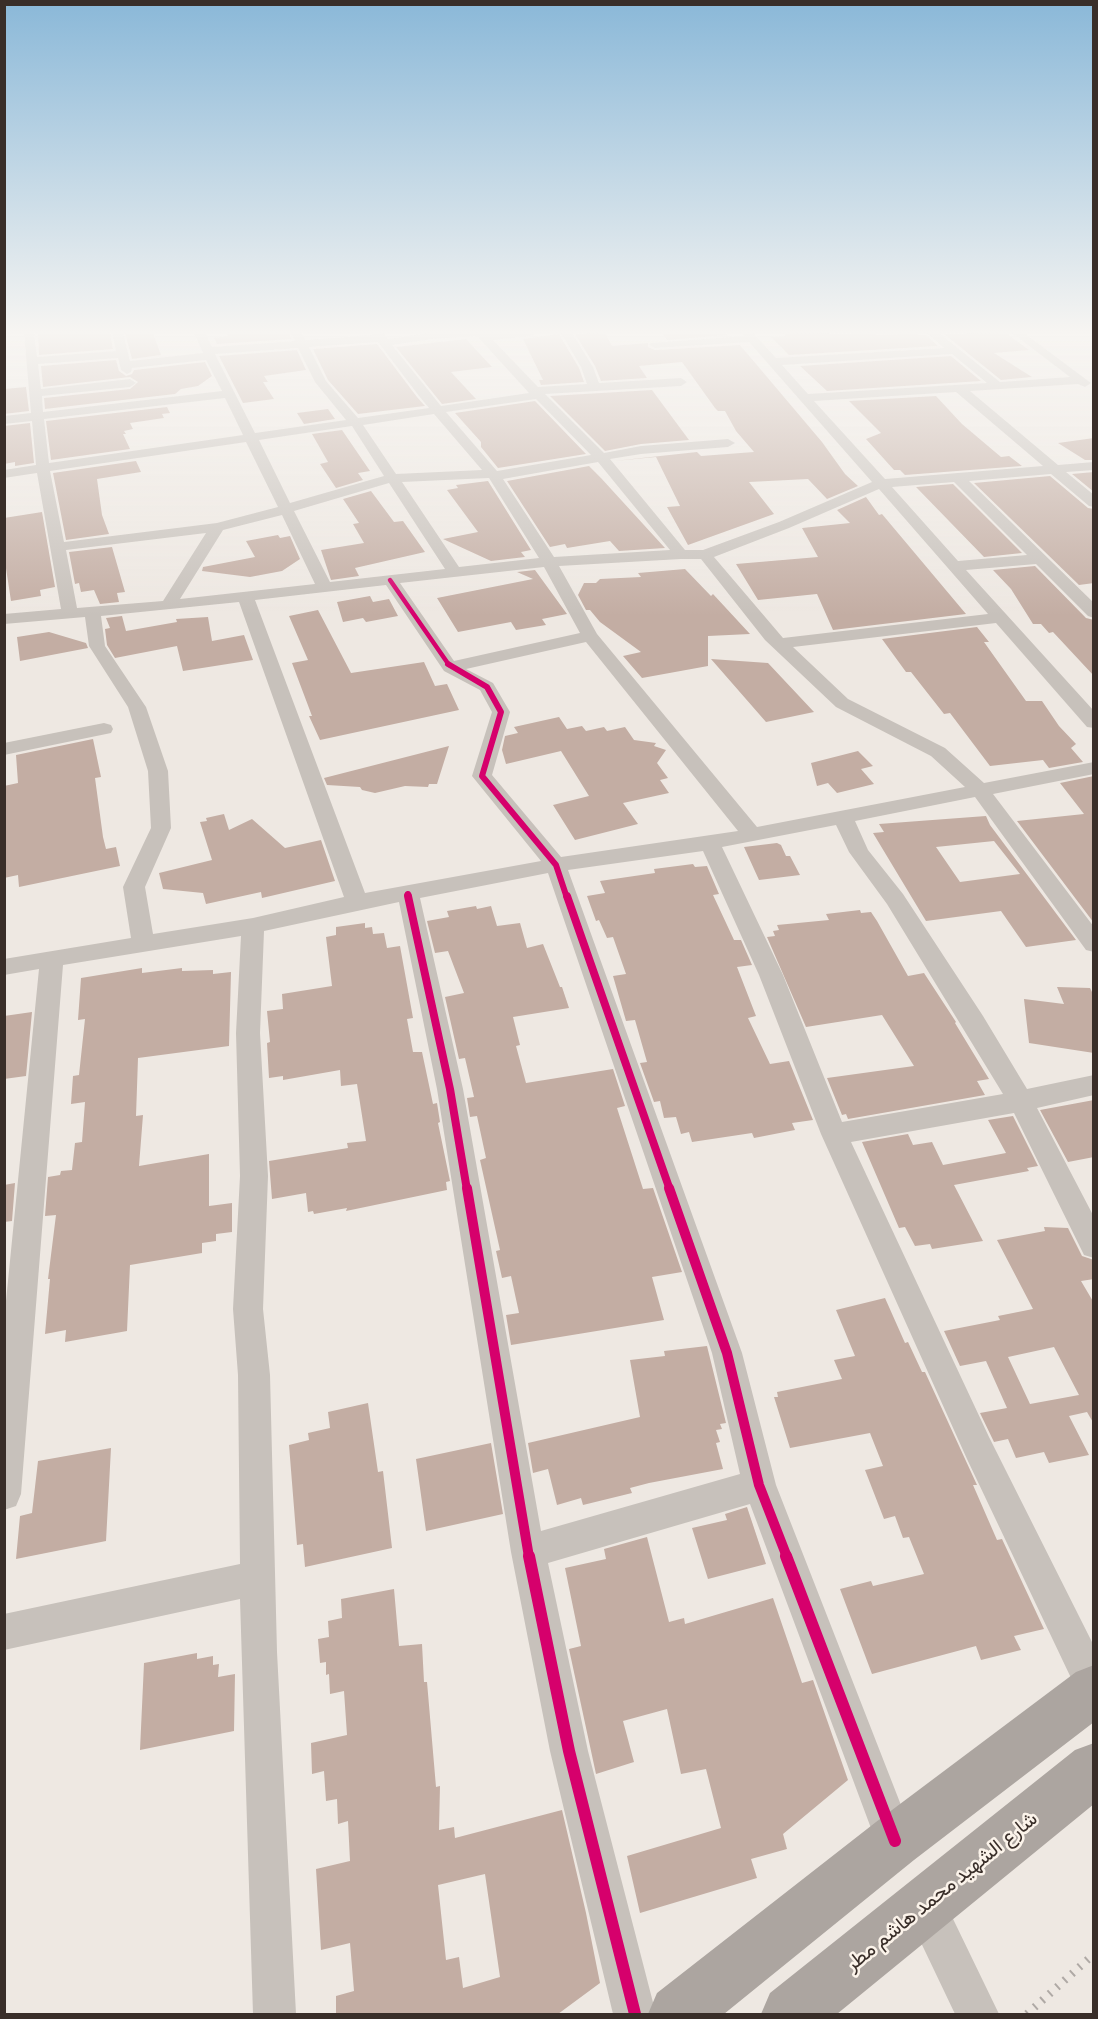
<!DOCTYPE html>
<html>
<head>
<meta charset="utf-8">
<style>
	body { margin:0 }
	#map { position:relative; width:1098px; height:2019px; overflow:hidden; background:#eee8e2; font-family:"Archivo Narrow",sans-serif }
	canvas { display:block }
	.frame { position:absolute; inset:0; border:6px solid #392e29; pointer-events:none }
</style>
</head>
<body>
<div id="map">
<canvas width="1098" height="2019"></canvas>
<div class="frame"></div>
</div>
<script>
const ctx = document.querySelector('canvas').getContext('2d');
ctx.lineJoin = 'round';
function fillPath(path, color) { ctx.fillStyle = color; ctx.fill(path, 'evenodd'); }
const shape = rows => new Path2D(rows.map(r => 'M' + r).join(''));
function strokePath(path, color, width, dash) { ctx.strokeStyle = color; ctx.lineWidth = width; ctx.lineCap = dash ? 'butt' : 'round'; ctx.setLineDash(dash || []); ctx.stroke(path); }
function label(font, color, halo, rows, align = 'center') {
  ctx.font = font + ' "Archivo Narrow",Vazirmatn,sans-serif'; ctx.lineWidth = 5; ctx.setLineDash([]); ctx.textBaseline = 'middle'; ctx.strokeStyle = halo; ctx.fillStyle = color; for (const [text, x, y, turn = 0] of rows) {
    ctx.save(); ctx.translate(x, y); ctx.rotate((+turn || 0) * Math.PI / 180); ctx.textAlign = isNaN(turn) ? turn : align; if (halo) ctx.strokeText(text, 0, 0); ctx.fillText(text, 0, 0); ctx.restore();
  }
}
fillPath(shape([
	[38,333,110,333,113,349,39,355],
	[125,333,153,333,161,355,132,359],
	[227,333,289,333,291,339,217,344,214,338,228,336],
	[605,333,612,346,648,343,648,347,655,350,740,345,822,442,845,474,858,486,827,499,808,479,749,482,774,514,688,545,667,507,680,506,656,457,614,461,697,452,701,456,754,452,736,431,725,411,718,411,715,408,682,362,639,366,647,378,601,381,595,366,575,334],
	[662,333,726,333,727,335,667,340],
	[783,333,926,335,938,346,789,355,771,337,786,336],
	[1006,333,1029,350,994,353,1032,377,1001,380,944,334],
	[559,334,579,368,584,382,541,385,539,380,543,380,523,339],
	[466,339,492,367,451,372,476,399,442,404,396,347],
	[377,344,417,397,425,406,358,414,328,380,313,349],
	[297,350,306,370,264,376,268,382,263,382,274,399,243,403,219,356],
	[951,356,981,381,827,391,800,366],
	[116,360,119,371,126,376,132,374,134,370,205,362,212,376,198,386,181,389,175,394,45,409,44,398,130,389,138,382,130,377,43,387,41,366],
	[26,387,29,411,4,414,4,389],
	[652,390,689,440,641,444,605,451,550,396],
	[936,396,962,424,1001,457,1009,456,1022,466,905,475,900,470,894,470,866,439,881,433,849,401],
	[535,401,586,454,498,468,481,447,481,442,455,413],
	[167,407,170,413,162,414,164,418,130,423,133,429,124,431,126,434,123,434,130,449,51,460,46,421],
	[328,409,335,419,304,424,297,413],
	[30,423,34,463,15,466,15,462,4,464,4,426],
	[342,430,370,471,358,473,363,480,336,488,320,464,328,462,312,434],
	[1094,438,1094,460,1085,460,1058,443],
	[136,461,141,472,97,479,102,515,109,534,66,540,53,473],
	[589,466,601,478,665,548,619,551,610,541,567,548,565,544,550,547,507,481],
	[1094,472,1094,492,1072,474],
	[1050,476,1088,508,1094,509,1094,583,1079,585,974,483],
	[488,481,531,550,521,552,525,557,491,561,443,539,478,532,447,490,458,488,456,485],
	[953,484,1022,553,984,557,916,487],
	[371,491,394,522,403,521,425,552,355,568,359,576,331,580,321,550,364,543,353,524,359,523,343,499],
	[866,497,879,515,882,514,966,614,833,630,817,594,758,600,736,564,818,557,802,528,850,523,837,510],
	[42,512,55,587,40,590,41,596,11,601,4,555,4,518],
	[278,535,280,538,290,536,300,559,282,571,250,577,202,571,203,567,255,557,246,541],
	[112,547,125,592,117,593,119,602,100,604,94,590,81,592,79,583,75,584,69,552],
	[1035,566,1086,618,1094,620,1094,676,1053,632,1049,633,1041,624,1033,624,1011,589,993,570],
	[685,569,711,596,713,594,750,634,708,636,708,666,642,678,623,656,641,652,600,622,590,610,586,610,578,595,584,583,596,583,600,579,641,577,638,573],
	[535,570,567,614,542,619,546,625,516,630,511,622,458,632,437,598,533,579,517,572],
	[370,596,373,602,389,599,398,616,366,622,363,618,343,622,337,602],
	[318,610,351,673,424,662,435,686,447,684,459,710,320,740,309,716,312,716,292,663,308,660,289,616],
	[122,616,126,631,177,622,176,619,208,617,212,641,244,635,253,660,183,671,177,646,115,658,107,645,105,629,110,628,106,618],
	[977,627,989,642,984,642,1026,701,1042,701,1059,726,1076,744,1071,748,1083,762,1049,768,1043,760,990,766,950,713,944,714,911,672,906,672,882,639],
	[49,632,86,643,88,648,20,661,17,637],
	[711,659,768,663,814,712,766,722],
	[559,717,567,729,582,726,586,731,604,727,607,731,625,727,634,740,656,743,654,746,666,750,657,763,668,778,660,780,669,793,623,803,638,824,575,840,553,805,589,796,561,751,506,764,502,750,505,736,518,733,514,727],
	[93,739,101,777,95,778,103,837,106,849,116,847,120,866,19,887,18,875,4,878,4,786,18,783,16,755],
	[449,746,437,784,429,784,428,787,405,786,375,793,362,790,360,787,327,785,324,778],
	[858,751,873,766,861,769,874,784,837,793,828,783,817,786,811,763],
	[1094,776,1094,923,1017,821,1084,814,1060,783],
	[224,814,229,830,252,819,285,848,321,840,335,881,262,898,261,892,206,904,203,893,163,889,159,873,212,860,200,822,207,821,206,818],
	[986,816,990,825,1076,940,1026,947,1001,911,926,921,873,833,884,832,879,824],
	[994,841,1020,874,960,882,936,847],
	[777,843,781,845,786,856,790,856,800,875,759,880,744,847],
	[693,864,695,867,707,866,719,894,713,895,734,940,741,940,752,965,737,967,756,1016,748,1018,770,1064,789,1061,813,1120,792,1123,795,1130,754,1138,752,1133,692,1142,689,1132,681,1134,676,1117,664,1118,660,1101,654,1102,640,1063,647,1062,635,1020,626,1021,613,976,626,974,613,937,607,938,599,920,596,921,587,896,605,893,600,881,655,873,654,869],
	[476,906,477,909,491,906,497,926,520,923,527,948,543,944,560,987,562,987,569,1008,513,1017,520,1045,516,1046,526,1083,613,1069,625,1106,617,1108,643,1189,653,1188,682,1272,652,1277,664,1320,511,1345,506,1315,519,1313,511,1276,502,1278,496,1251,500,1250,480,1160,486,1158,477,1116,470,1117,467,1098,474,1097,465,1058,459,1059,445,997,464,993,448,951,435,953,427,921,449,917,447,911],
	[860,910,861,913,871,912,877,921,908,976,924,973,956,1022,955,1023,989,1079,977,1081,985,1095,848,1119,846,1114,842,1115,827,1078,914,1066,882,1015,806,1027,767,937,775,936,773,931,779,930,777,925,829,920,826,914],
	[365,923,365,928,372,927,373,934,384,933,387,948,400,946,413,1018,407,1019,413,1052,422,1052,433,1104,437,1103,440,1122,438,1123,450,1181,446,1182,447,1190,346,1211,347,1208,314,1214,313,1211,308,1212,306,1193,272,1199,269,1161,348,1148,347,1143,366,1141,357,1084,341,1086,340,1070,283,1080,283,1076,269,1078,267,1043,270,1042,267,1011,283,1009,282,994,332,986,326,937,336,935,336,927],
	[142,968,142,973,182,968,182,971,213,970,213,974,231,972,229,1046,138,1058,136,1116,143,1115,139,1166,209,1154,209,1206,232,1203,232,1232,216,1234,216,1241,202,1243,202,1253,130,1265,127,1331,65,1342,66,1330,45,1334,50,1279,48,1279,56,1215,45,1216,48,1177,60,1175,61,1171,72,1170,75,1143,82,1142,85,1102,71,1104,73,1076,79,1075,85,1019,78,1020,81,978],
	[1057,987,1090,988,1094,996,1094,1053,1029,1043,1024,999,1064,1004],
	[32,1012,26,1076,4,1079,4,1016],
	[1094,1100,1094,1157,1068,1162,1040,1110],
	[1013,1116,1038,1166,1027,1168,1029,1171,954,1185,983,1241,932,1249,930,1244,915,1246,905,1227,899,1228,862,1142,908,1134,913,1145,932,1142,943,1165,1006,1153,988,1120],
	[15,1183,12,1221,4,1222,4,1185],
	[1044,1227,1068,1228,1082,1256,1094,1260,1094,1279,1081,1281,1094,1303,1094,1424,1087,1412,1069,1416,1089,1455,1049,1463,1044,1452,1016,1458,1008,1439,994,1442,980,1413,1007,1408,986,1361,960,1366,944,1331,1000,1320,998,1316,1033,1309,997,1240,1045,1231],
	[1054,1347,1079,1395,1030,1404,1008,1357],
	[885,1298,905,1343,908,1342,922,1372,925,1372,977,1485,973,1485,997,1540,1002,1539,1044,1629,1014,1636,1021,1650,981,1660,976,1646,872,1674,840,1589,871,1581,873,1586,924,1574,909,1537,903,1538,895,1516,884,1519,865,1470,883,1466,870,1433,790,1448,774,1397,778,1397,777,1392,842,1379,834,1360,855,1356,836,1310],
	[707,1346,726,1423,720,1424,722,1429,716,1430,720,1442,716,1443,723,1469,649,1483,630,1488,632,1493,583,1505,581,1498,557,1505,548,1469,533,1473,528,1443,640,1417,630,1360,665,1356,664,1351],
	[368,1403,378,1472,383,1471,392,1548,305,1567,303,1544,297,1545,289,1445,309,1440,308,1433,330,1428,328,1412],
	[491,1443,503,1514,426,1531,416,1459],
	[111,1448,106,1541,16,1559,20,1516,32,1513,38,1461],
	[747,1507,766,1564,708,1579,692,1528,727,1520,725,1514],
	[647,1537,669,1622,684,1618,685,1624,773,1598,802,1683,813,1680,848,1780,783,1834,787,1849,751,1859,757,1878,640,1913,627,1856,721,1828,706,1769,681,1774,667,1709,623,1721,634,1762,596,1774,569,1649,581,1646,565,1568,606,1559,604,1549],
	[394,1589,399,1646,422,1644,424,1682,427,1682,436,1787,440,1786,439,1830,454,1827,455,1838,562,1810,586,1913,600,1983,558,2014,336,2014,336,1996,354,1991,350,1943,321,1950,316,1869,350,1861,348,1821,338,1824,337,1799,326,1801,324,1771,312,1774,311,1743,347,1735,344,1691,330,1694,329,1674,326,1675,326,1662,320,1663,318,1639,329,1637,328,1621,342,1618,341,1599],
	[485,1874,500,1977,463,1988,459,1957,446,1960,438,1885],
	[197,1653,197,1659,213,1656,213,1665,219,1664,218,1677,235,1674,234,1731,140,1750,144,1663]
]), '#c3ada3');
fillPath(shape([
	[24,333,34,333,37,357,116,351,112,333,123,333,130,361,203,353,194,333,205,333,212,347,295,341,291,333,302,333,305,340,373,335,372,333,383,333,388,339,429,333,536,333,531,336,493,340,538,387,587,384,581,367,561,333,572,333,593,367,599,383,681,378,687,382,681,386,545,394,604,453,641,446,728,439,735,443,728,447,641,454,610,459,685,550,703,550,779,522,872,482,749,342,655,348,649,345,651,343,744,336,742,333,753,333,776,358,944,348,927,333,939,333,1000,382,1070,377,1012,333,1024,333,1091,383,1085,387,1078,384,970,391,1058,465,1094,462,1094,470,1066,472,1094,495,1094,507,1089,506,1051,474,969,481,1094,603,1094,618,1088,616,1036,564,966,570,1094,711,1094,728,1087,727,996,623,793,647,848,699,945,748,984,783,1094,762,1094,774,993,794,1094,927,1094,952,1086,950,975,797,855,821,868,850,903,894,983,1016,1027,1089,1094,1075,1094,1095,1037,1108,1094,1217,1094,1258,1084,1255,1014,1113,851,1142,989,1437,1094,1646,1094,1704,1081,1699,967,1459,821,1134,759,975,703,851,568,870,742,1353,776,1485,915,1841,909,1855,895,1861,881,1855,750,1504,548,1563,588,1751,656,2014,613,2014,550,1751,511,1552,437,1089,399,902,264,931,260,1033,268,1176,263,1309,270,1375,277,1652,296,2014,253,2014,240,1599,4,1650,4,1614,240,1564,238,1375,233,1309,240,1176,236,1033,241,936,63,965,21,1494,16,1506,4,1510,4,1321,39,969,4,975,4,959,131,938,123,887,151,828,148,771,128,707,89,646,85,617,4,624,4,614,61,609,37,473,4,478,4,470,36,465,32,421,4,424,4,416,31,413,24,333],
	[477,336,529,393,441,406,392,345,432,339,477,336],
	[378,342,419,396,429,408,358,418,326,381,309,347,378,342],
	[298,348,315,382,346,420,255,433,215,354,298,348],
	[952,354,987,383,808,394,782,365,952,354],
	[118,358,121,370,127,374,131,372,132,368,206,360,222,391,43,412,42,396,130,387,136,383,130,379,41,389,38,364,118,358],
	[956,392,1043,466,885,479,814,401,956,392],
	[225,398,243,435,49,463,44,419,225,398],
	[536,399,591,455,497,471,446,412,536,399],
	[434,414,482,470,396,474,363,425,434,414],
	[352,426,384,476,290,503,259,440,352,426],
	[246,442,278,507,217,523,64,542,50,471,246,442],
	[598,462,670,550,554,557,503,479,598,462],
	[489,478,539,558,459,567,402,482,489,478],
	[954,482,1027,555,958,561,892,487,954,482],
	[389,483,445,569,330,582,294,511,389,483],
	[879,489,988,614,783,638,714,557,789,528,879,489],
	[282,515,315,584,180,599,223,530,282,515],
	[206,533,163,601,77,608,66,550,206,533],
	[681,559,701,559,765,640,836,707,931,756,965,787,757,827,597,634,559,566,681,559],
	[544,567,580,633,454,661,400,583,544,567],
	[386,585,444,671,480,690,492,712,472,776,541,861,365,893,255,600,386,585],
	[239,602,344,897,253,918,153,934,145,887,171,828,168,771,146,707,105,646,101,616,239,602],
	[586,642,738,831,561,857,492,775,510,712,493,683,466,669,586,642],
	[836,825,849,852,887,904,1003,1094,842,1122,783,975,722,847,836,825],
	[548,873,712,1353,740,1474,541,1531,463,1089,420,898,548,873],
	[104,723,111,725,113,729,111,733,4,755,4,743,104,723],
	[925,1886,940,1892,999,2014,955,2014,904,1907,910,1892,925,1886]
]), '#c7c1bb');
fillPath(shape([
	[1094,1665,1094,1722,914,1860,724,2014,648,2014,657,1993,876,1822,1076,1672,1094,1665],
	[1094,1743,1094,1804,837,2014,761,2014,770,1993,1075,1750,1094,1743]
]), '#aca5a0');
strokePath(shape([
	[1027,2014,1094,1954]
]), '#afa9a5', 8, [2, 8]);
strokePath(shape([
	[390,580,449,665]
]), '#d6006c', 4.5);
strokePath(shape([
	[448,664,487,687,501,712,482,776,556,865,567,898],
	[408,894,409,898]
]), '#d6006c', 6);
strokePath(shape([
	[408,896,450,1089,467,1190],
	[567,896,670,1190]
]), '#d6006c', 8);
strokePath(shape([
	[467,1188,529,1557],
	[669,1188,727,1353,759,1485,787,1557]
]), '#d6006c', 10);
strokePath(shape([
	[529,1556,569,1751,635,2014],
	[786,1556,895,1841]
]), '#d6006c', 12);
const sky = ctx.createLinearGradient(0, 0, 0, 616);
sky.addColorStop(0, '#8ab8d8');
sky.addColorStop(0.54, '#f7f5f2');
sky.addColorStop(1, '#f7f5f200');
ctx.fillStyle = sky;
ctx.fillRect(0, 0, 1098, 616);
label('20px', '#392e29', '#fbf3ea', [
	["شارع الشهيد محمد هاشم مطر",942,1892,-39]
]);
</script>
</body>
</html>
